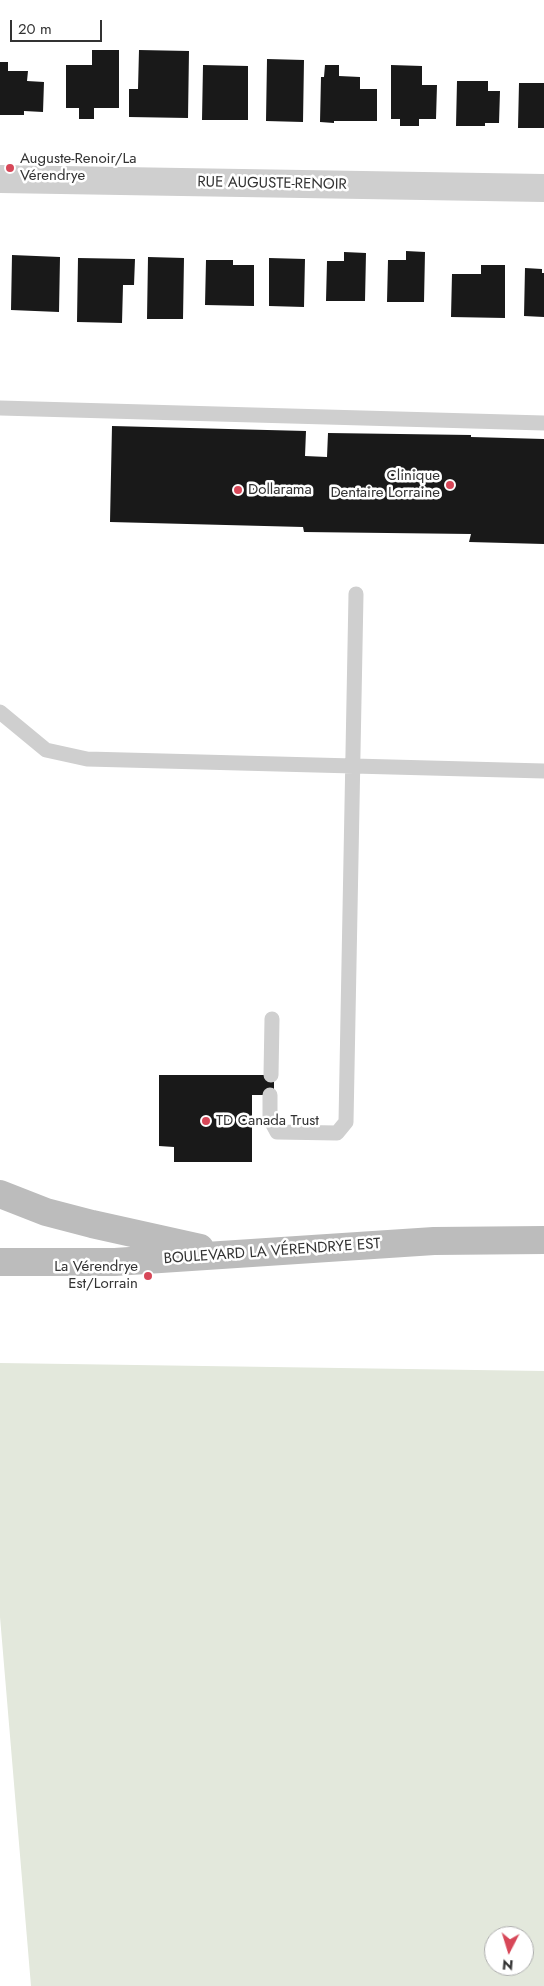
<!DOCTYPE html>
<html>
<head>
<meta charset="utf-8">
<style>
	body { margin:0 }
	#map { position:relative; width:544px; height:1986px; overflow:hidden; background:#fff; font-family:Jost,sans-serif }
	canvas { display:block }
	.north { position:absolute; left:484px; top:1926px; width:50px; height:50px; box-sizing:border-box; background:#fff; border:1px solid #adadad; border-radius:50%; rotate:185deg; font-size:14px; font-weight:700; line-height:20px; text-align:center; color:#323232 }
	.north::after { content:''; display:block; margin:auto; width:18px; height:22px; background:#d74758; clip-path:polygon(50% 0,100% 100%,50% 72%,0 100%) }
	.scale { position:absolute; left:10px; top:20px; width:92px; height:22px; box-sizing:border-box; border:2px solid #323232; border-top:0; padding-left:6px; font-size:15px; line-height:18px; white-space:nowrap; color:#323232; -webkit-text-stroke:4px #fff; paint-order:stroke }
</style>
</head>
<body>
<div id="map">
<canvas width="544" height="1986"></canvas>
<div class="north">N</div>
<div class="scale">20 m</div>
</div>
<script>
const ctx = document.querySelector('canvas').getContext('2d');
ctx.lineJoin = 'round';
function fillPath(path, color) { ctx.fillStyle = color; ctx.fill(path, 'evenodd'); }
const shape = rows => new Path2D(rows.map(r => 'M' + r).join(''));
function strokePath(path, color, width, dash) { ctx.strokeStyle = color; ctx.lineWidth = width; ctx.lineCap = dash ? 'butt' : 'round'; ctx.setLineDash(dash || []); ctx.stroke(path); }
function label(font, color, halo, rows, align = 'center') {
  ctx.font = font + ' Jost,sans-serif'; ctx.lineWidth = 5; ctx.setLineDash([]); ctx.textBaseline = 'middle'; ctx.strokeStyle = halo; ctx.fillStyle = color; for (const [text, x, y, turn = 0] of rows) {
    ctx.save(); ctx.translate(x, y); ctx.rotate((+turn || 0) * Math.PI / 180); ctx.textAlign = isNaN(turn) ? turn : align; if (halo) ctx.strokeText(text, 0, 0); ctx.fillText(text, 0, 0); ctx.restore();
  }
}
fillPath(shape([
	[0,1363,544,1371,544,1986,31,1986,0,1617],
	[494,1936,524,1936,524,1966,494,1966]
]), '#e3e8dc');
fillPath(shape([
	[92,50,119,50,119,108,94,108,94,119,79,119,79,108,66,108,66,65,92,65],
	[139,50,189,51,188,118,129,117,129,89,138,89],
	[267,59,304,60,303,122,266,121],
	[0,62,8,62,8,71,28,71,27,81,44,82,43,112,24,111,24,115,0,115],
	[203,65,248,66,248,120,202,120],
	[325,65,339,65,339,76,360,77,360,89,377,89,377,121,334,121,334,123,320,122,321,77,324,77],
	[391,65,422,66,422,85,437,85,436,119,419,119,419,126,400,126,400,119,391,119],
	[457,81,488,81,488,91,500,91,499,123,485,123,485,126,456,126],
	[519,83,544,83,544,128,518,128],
	[406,251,425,252,424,302,387,302,388,260,406,260],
	[344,252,366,253,365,301,326,301,327,261,344,261],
	[12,255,60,257,59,312,11,310],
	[148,257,184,258,183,319,147,319],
	[78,258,135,259,134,285,123,285,122,323,77,322],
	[269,258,305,259,304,307,269,306],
	[206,260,233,260,233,265,254,265,254,306,205,305],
	[481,265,505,265,505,318,451,317,452,274,481,274],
	[525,268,542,269,542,273,544,273,544,317,524,316],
	[112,426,306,431,305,456,327,457,328,433,471,435,471,437,544,439,544,544,469,542,471,534,304,532,303,527,110,522],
	[159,1075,274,1075,274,1095,252,1095,252,1162,174,1162,174,1147,159,1146]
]), '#191919');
strokePath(shape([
	[0,408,544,423],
	[0,712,46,750,87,759,544,771],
	[271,1075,272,1019],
	[270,1095,270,1119,277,1132,337,1133,346,1122,356,594]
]), '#cfcfcf', 15);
strokePath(shape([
	[0,179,544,188]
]), '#cfcfcf', 28);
strokePath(shape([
	[0,1194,46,1212,92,1224,200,1248],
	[0,1262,115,1262,434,1241,544,1240]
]), '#bcbcbc', 28);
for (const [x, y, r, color] of [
	[10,168,5,"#d74758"],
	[450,485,5,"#d74758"],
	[238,490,5,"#d74758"],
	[206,1121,5,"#d74758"],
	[148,1276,5,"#d74758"]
]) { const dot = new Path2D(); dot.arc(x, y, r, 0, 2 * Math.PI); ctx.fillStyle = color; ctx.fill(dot); strokePath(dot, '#fff', 2); }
label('15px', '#323232', '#fff', [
	["Auguste-Renoir/La",20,159],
	["Vérendrye",20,176],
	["Clinique",440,476,"right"],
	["Dentaire Lorraine",440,493,"right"],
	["Dollarama",248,490],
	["TD Canada Trust",216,1121],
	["La Vérendrye",138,1267,"right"],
	["Est/Lorrain",138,1284,"right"]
], 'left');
label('15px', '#323232', '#fff', [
	["RUE AUGUSTE-RENOIR",272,184,1],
	["BOULEVARD LA VÉRENDRYE EST",272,1252,-4]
]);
</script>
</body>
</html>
